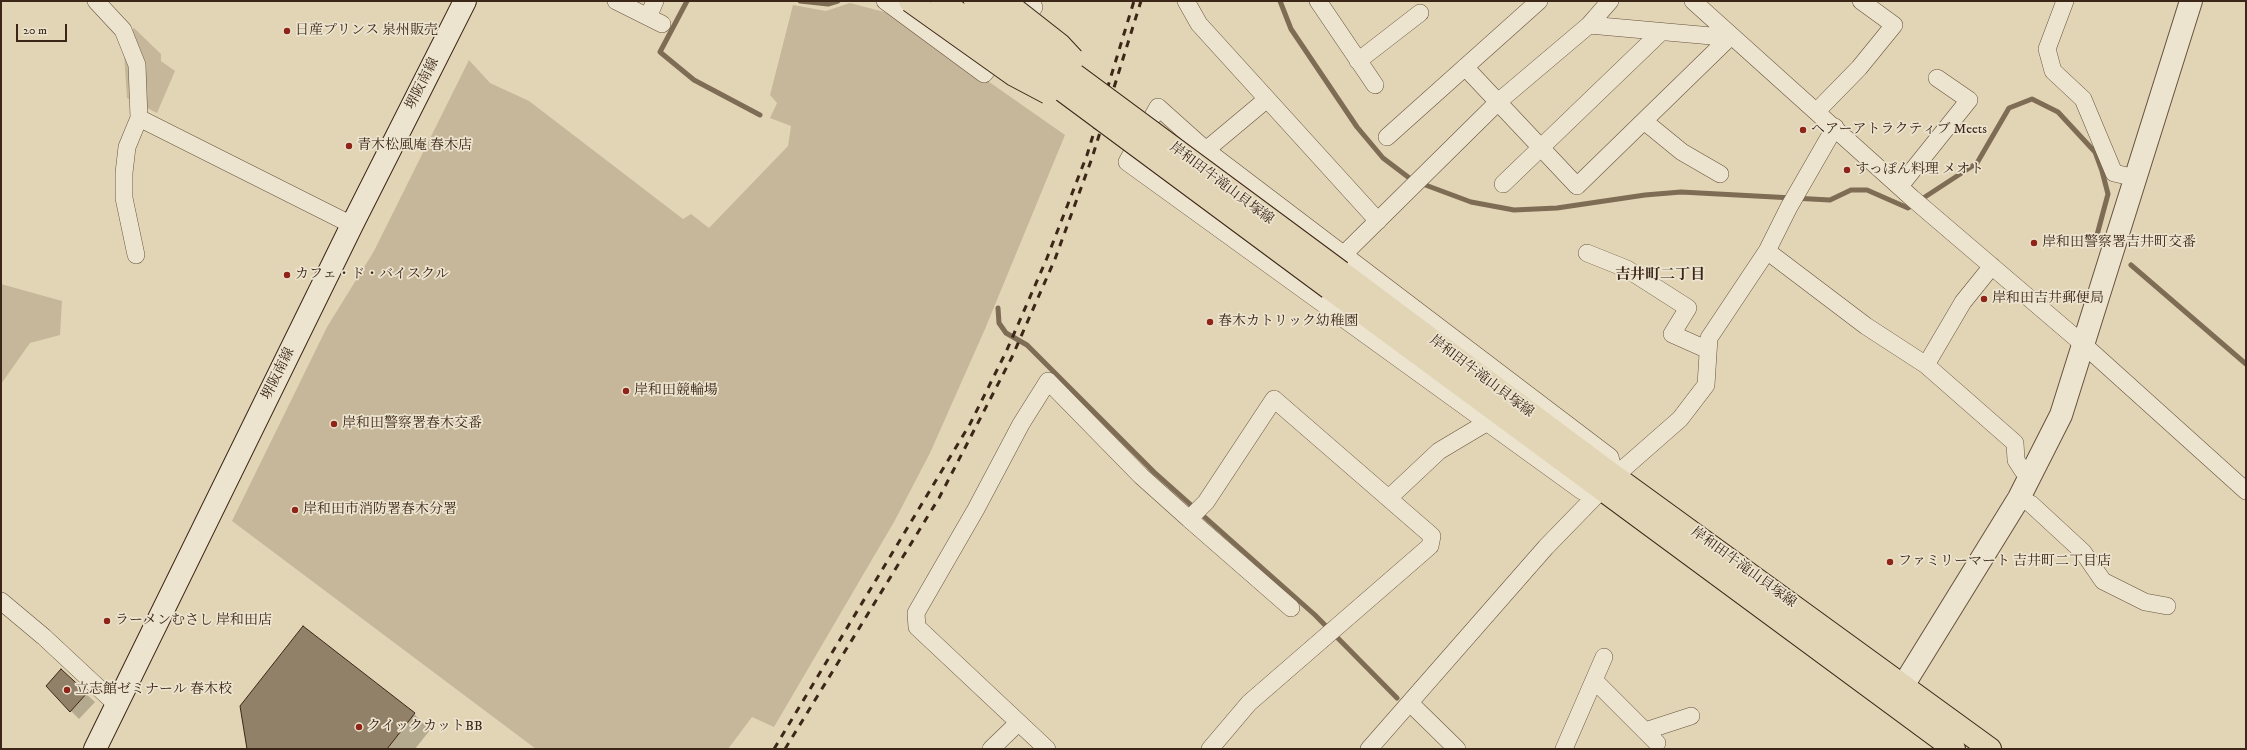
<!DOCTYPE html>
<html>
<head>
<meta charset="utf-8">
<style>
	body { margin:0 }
	#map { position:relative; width:2247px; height:750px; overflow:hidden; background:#e2d5b5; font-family:"IM FELL DW Pica",serif }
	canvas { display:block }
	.frame { position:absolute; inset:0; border:2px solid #3c2617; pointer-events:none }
	.scale { position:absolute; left:16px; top:24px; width:51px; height:18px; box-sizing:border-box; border:2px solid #3c2617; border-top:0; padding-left:5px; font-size:12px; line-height:14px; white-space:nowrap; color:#3c2617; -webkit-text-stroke:3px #ece4cf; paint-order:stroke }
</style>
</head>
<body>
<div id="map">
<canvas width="2247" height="750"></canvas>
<div class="frame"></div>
<div class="scale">20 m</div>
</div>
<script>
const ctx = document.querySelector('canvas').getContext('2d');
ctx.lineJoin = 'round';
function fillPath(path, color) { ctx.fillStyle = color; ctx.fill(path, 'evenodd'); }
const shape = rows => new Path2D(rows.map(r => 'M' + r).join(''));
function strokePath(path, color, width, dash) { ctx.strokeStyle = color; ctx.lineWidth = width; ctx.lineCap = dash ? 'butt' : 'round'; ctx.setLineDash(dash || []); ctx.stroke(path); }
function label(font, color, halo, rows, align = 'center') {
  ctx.font = font + ' "IM FELL DW Pica","Noto Serif JP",serif'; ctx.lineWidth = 3.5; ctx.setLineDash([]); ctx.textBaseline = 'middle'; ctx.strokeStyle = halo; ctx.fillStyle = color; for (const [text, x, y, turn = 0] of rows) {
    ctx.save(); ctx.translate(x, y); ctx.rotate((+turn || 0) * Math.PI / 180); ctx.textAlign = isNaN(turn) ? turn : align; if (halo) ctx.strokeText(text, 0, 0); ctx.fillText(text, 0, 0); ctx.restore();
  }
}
fillPath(shape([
	[850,3,892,14,1065,135,985,329,930,453,894,522,774,727,752,717,728,749,536,749,232,521,327,327,374,251,469,60,490,83,529,101,683,219,691,214,709,228,788,146,791,126,770,118,777,103,770,95,793,5,826,11],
	[134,28,161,54,161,61,175,71,157,113,127,98,123,39],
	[1,284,62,301,60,335,30,343,1,384]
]), '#c6b79a');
fillPath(shape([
	[61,671,95,702,79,719,71,711],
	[414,714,430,730,415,749,248,749]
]), '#0003');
strokePath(shape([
	[687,1,660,52,694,80,760,115],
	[800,1,828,4,838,1],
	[1280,1,1291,29,1357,127,1383,158,1412,180,1471,202,1514,210,1557,208,1645,195,1681,192,1830,200,1851,190,1867,190,1908,208,1977,163,2009,108,2032,99,2058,112,2095,152,2102,171,2108,194,2097,235],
	[2131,265,2246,364],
	[998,308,999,323,1006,333,1027,345,1154,472,1315,615,1397,698]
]), '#7e6c55', 5);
const building = shape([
	[303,626,415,713,387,749,247,749,240,706,303,626],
	[61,669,87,693,70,712,46,686,61,669]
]);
fillPath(building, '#928169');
strokePath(building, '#3c2617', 1);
const minor = shape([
	[96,1,123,30,137,65,139,118,352,225],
	[616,1,662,24],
	[885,1,984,74,1001,52],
	[1186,1,1199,24,1378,221],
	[1318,1,1375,85],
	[1693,1,1912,198,2084,345,2246,491],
	[2065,1,2047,49,2053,71,2083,99,2114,173,2136,178],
	[648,17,655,1],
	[1589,25,1610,1],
	[1019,28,1034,7,1025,1],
	[1358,61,1420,13],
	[1465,67,1577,186,1729,38],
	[1817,111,1859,68,1894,25,1861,1],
	[1644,121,1682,152,1720,174],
	[1387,137,1539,1],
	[1206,150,1267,99],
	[1503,184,1661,32],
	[1900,186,1969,100,1937,78],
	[1767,251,1866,326,1926,365,2015,443,2016,460,2023,471,2033,475],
	[1587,253,1627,269,1688,308,1672,334,1708,350],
	[1344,254,1498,102,1589,25,1734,38],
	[136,255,124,198,124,173,127,147,139,118],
	[1926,365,1963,302,1992,266],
	[1603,490,1582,491,1127,162,1158,107,1206,150,1610,457,1615,476],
	[1390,497,1439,451,1486,423],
	[2019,498,2031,504,2083,552,2103,581,2145,602,2167,606],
	[1189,519,1291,608],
	[1,601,44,637,118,706],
	[1594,680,1657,743],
	[1410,703,1457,749],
	[1645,731,1691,716],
	[991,749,1018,723],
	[1047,749,917,627,916,613,976,509,1021,424,1048,381,1141,476,1189,519,1206,502,1274,399,1432,536,1430,546,1249,703,1210,749],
	[1369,749,1546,547,1615,476,1680,419,1706,385,1709,338,1767,251,1789,207,1835,127],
	[1564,749,1604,657]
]);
const tertiary = shape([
	[1893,702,2019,498,2061,415,2191,1]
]);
const secondary = shape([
	[95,749,352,225,465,1]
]);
const primary = shape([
	[1341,272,1602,467,1990,749],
	[1329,288,1954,749]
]);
strokePath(minor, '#66523e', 18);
strokePath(tertiary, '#66523e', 24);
strokePath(secondary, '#3c2617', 24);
strokePath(primary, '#3c2617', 24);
strokePath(minor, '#ece4cf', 17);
strokePath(tertiary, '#ece4cf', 22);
strokePath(secondary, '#ece4cf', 22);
strokePath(primary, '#e2d5b5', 22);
strokePath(shape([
	[774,749,970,424,1006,352,1047,258,1087,155,1134,1],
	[785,749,939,498,1012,357,1055,259,1092,158,1141,1]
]), '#3c2617', 3, [7, 7]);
const primaryBridge = shape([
	[910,1,1014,75,1048,93],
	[942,1,1329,288],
	[975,1,1341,272],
	[1004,1,1060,45,1073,59]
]);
strokePath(primaryBridge, '#3c2617', 24, []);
strokePath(primaryBridge, '#e2d5b5', 22);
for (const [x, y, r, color] of [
	[287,31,4,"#8f2418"],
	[1803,130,4,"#8f2418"],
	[349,146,4,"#8f2418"],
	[1847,170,4,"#8f2418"],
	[2034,243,4,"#8f2418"],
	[287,275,4,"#8f2418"],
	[1984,299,4,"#8f2418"],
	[1210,322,4,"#8f2418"],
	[626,391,4,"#8f2418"],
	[334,424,4,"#8f2418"],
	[295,510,4,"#8f2418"],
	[1890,562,4,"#8f2418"],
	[107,621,4,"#8f2418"],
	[67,690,4,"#8f2418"],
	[359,727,4,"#8f2418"]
]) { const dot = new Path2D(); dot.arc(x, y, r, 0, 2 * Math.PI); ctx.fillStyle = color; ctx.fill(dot); strokePath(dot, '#ece4cf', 1.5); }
label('14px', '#3c2617', '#ece4cf', [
	["日産プリンス 泉州販売",295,31],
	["ヘアーアトラクティブ Meets",1811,130],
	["青木松風庵 春木店",357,146],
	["すっぽん料理 メオト",1855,170],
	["岸和田警察署吉井町交番",2042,243],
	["カフェ・ド・バイスクル",295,275],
	["岸和田吉井郵便局",1992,299],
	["春木カトリック幼稚園",1218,322],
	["岸和田競輪場",634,391],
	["岸和田警察署春木交番",342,424],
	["岸和田市消防署春木分署",303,510],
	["ファミリーマート 吉井町二丁目店",1898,562],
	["ラーメンむさし 岸和田店",115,621],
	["立志館ゼミナール 春木校",75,690],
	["クイックカットBB",367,727]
], 'left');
label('14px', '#3c2617', '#ece4cf', [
	["堺阪南線",423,84,-63],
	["岸和田牛滝山貝塚線",1221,184,37],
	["堺阪南線",279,374,-64],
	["岸和田牛滝山貝塚線",1481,377,37],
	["岸和田牛滝山貝塚線",1743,568,36]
]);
label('bold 15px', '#3c2617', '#ece4cf', [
	["吉井町二丁目",1660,276]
]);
</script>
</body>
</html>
